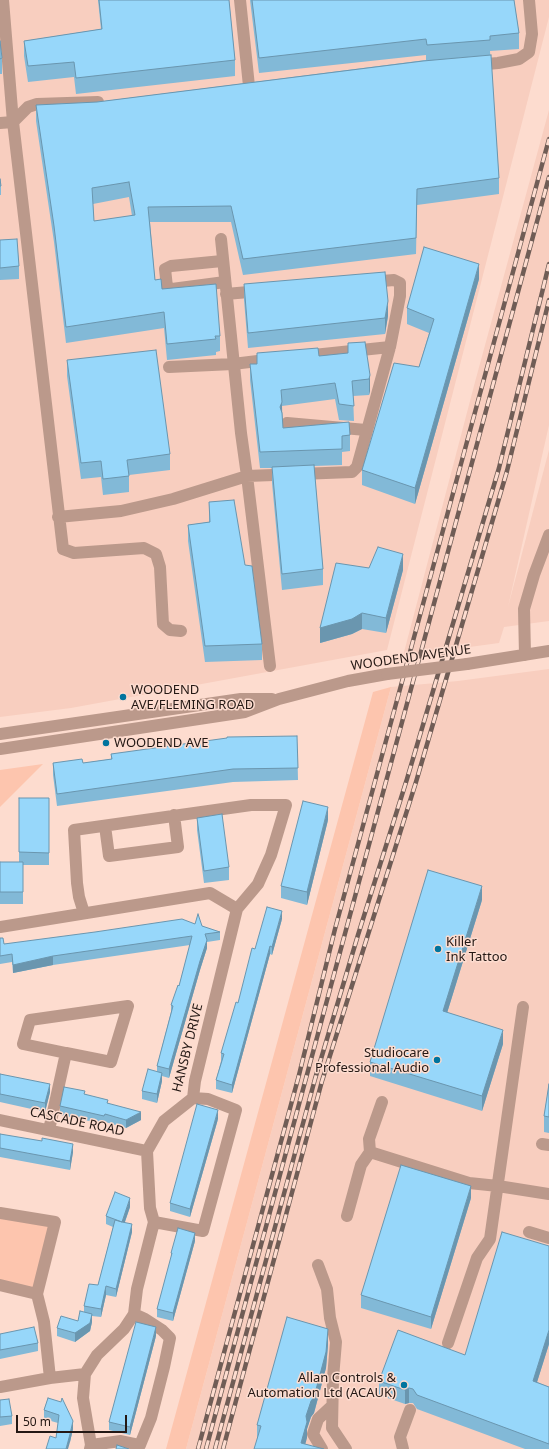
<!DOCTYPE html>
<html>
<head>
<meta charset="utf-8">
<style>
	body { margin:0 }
	#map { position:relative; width:549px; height:1449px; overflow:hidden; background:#fddccf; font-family:"Noto Sans",sans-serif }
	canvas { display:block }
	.scale { position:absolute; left:16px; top:1415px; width:111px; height:18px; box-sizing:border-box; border:2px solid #241814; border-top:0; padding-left:5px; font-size:12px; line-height:14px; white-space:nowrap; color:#241814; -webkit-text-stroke:3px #fddccf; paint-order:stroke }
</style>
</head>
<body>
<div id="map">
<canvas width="549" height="1449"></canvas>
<div class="scale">50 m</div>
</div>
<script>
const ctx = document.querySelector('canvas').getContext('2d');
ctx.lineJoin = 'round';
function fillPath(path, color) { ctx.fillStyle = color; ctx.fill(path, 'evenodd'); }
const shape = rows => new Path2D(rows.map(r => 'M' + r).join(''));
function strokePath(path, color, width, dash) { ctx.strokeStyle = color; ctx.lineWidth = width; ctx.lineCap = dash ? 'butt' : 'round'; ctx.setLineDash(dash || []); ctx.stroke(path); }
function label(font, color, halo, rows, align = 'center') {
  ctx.font = font + ' "Noto Sans",sans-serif'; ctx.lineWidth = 3; ctx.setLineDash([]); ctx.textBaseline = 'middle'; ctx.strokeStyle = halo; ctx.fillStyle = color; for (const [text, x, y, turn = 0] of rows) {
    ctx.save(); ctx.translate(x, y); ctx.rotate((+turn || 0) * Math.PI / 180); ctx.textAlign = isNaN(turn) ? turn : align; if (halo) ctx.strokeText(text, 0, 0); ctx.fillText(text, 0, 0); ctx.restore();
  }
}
fillPath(shape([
	[0,0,549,0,549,17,387,650,71,708,0,717],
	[549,110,549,425,508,607,549,450,549,621,504,627,499,643,403,656,475,382],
	[549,669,549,1449,186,1449,391,687,458,681]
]), '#f8cebf');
fillPath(shape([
	[391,687,186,1449,166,1449,373,692],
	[43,764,0,807,0,770],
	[0,1213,55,1222,37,1294,0,1285]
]), '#fdc5ae');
strokePath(shape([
	[3,0,13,122,63,549,74,553,144,548,156,554,160,567,163,624,170,630,181,631],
	[240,0,249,86],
	[476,65,498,63,519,59,529,52,532,34,529,0],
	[0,123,13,122,28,107,37,104,98,102],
	[222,261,171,266,165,269,167,287,172,289,225,282],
	[226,294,260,291],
	[304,356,390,347],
	[169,367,233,364,274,359],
	[287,423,366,430],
	[58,517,121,511,173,499,247,476,241,433,221,239],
	[525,655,524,609,534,575,549,535],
	[467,664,549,651],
	[270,666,247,476,352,472,357,467,390,347,400,296,400,283,394,280,370,282],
	[0,734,241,699,272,699],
	[0,749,245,712,279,699,348,681,387,674],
	[105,826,109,856,178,847,174,815],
	[84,913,79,897,77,883,74,830,251,805,286,805,271,855,258,884,237,909],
	[0,927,210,893,237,909,195,1081,193,1098,164,1121,147,1151,150,1208,154,1222,137,1289,134,1314,124,1329,97,1355,85,1374,83,1398,91,1445,90,1449],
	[0,1120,147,1151],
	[49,1130,66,1053,111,1062,128,1006,30,1020,23,1044,66,1053],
	[542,1144,549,1145],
	[370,1152,369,1139,382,1102],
	[0,1213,55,1222,37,1294,44,1322,50,1378],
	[347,1216,361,1165,370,1152,469,1183,498,1186,549,1194],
	[154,1222,203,1231,236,1110,208,1099,193,1098],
	[529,1232,549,1238],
	[318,1265,327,1289,330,1318,336,1342,333,1378,332,1428,346,1449],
	[0,1285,37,1294],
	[448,1343,477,1258,490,1239,523,1007],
	[0,1387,50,1378,85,1374],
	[91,1445,121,1441,140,1445,151,1418,164,1367,170,1338,162,1330,145,1319,134,1314],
	[322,1449,313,1434,318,1419,332,1406],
	[403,1449,400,1437,410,1410]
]), '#bb998b', 12);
const rail = shape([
	[198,1449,299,1075,335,929,549,139],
	[206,1449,549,177],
	[215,1449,315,1079,358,935,407,779,499,468,549,264],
	[223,1449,322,1081,416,782,507,471,549,300]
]);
strokePath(rail, '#705d56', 4.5);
strokePath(rail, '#fddccf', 3, [9]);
strokePath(shape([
	[387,674,467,664]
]), '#bb998b', 12);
fillPath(shape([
	[98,0,229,0,235,60,235,76,76,94,74,77,28,82,24,56,24,41,101,29],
	[250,0,514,0,519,33,519,49,490,51,499,178,499,194,417,205,416,254,243,275,231,222,150,222,155,280,162,289,220,336,220,351,216,352,216,355,167,360,164,328,66,343,54,242,36,121,36,105,97,102,426,60,426,55,259,73],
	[129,197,132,216,94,221,93,204],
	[0,41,2,58,2,74,0,74],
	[0,179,1,186,1,195,0,195],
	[0,240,19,266,19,279,0,280],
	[479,279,415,504,362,485,362,470,419,367,429,333,407,324,407,308],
	[244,284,388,316,385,334,248,348,244,300],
	[319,356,370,375,370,391,369,395,353,396,354,421,339,420,335,399,282,406,283,428,350,435,350,451,342,452,342,465,314,466,323,569,323,585,282,590,272,483,272,468,260,468,250,380,250,364,257,364],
	[67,360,170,454,170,470,129,475,129,492,103,495,101,477,81,479,67,376],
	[209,502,245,565,262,644,262,660,205,662,188,541,188,525,209,522],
	[369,568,403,570,386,633,362,629,352,634,320,643],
	[297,736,298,780,233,782,57,806,53,775,53,763,83,763,111,759,111,754],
	[19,798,49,798,49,865,23,865,23,904,0,904,0,862,19,862],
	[197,818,229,867,229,880,204,883,197,830],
	[328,820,307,905,281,898,281,886],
	[482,900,447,1013,503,1044,482,1111,370,1076,370,1062],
	[282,919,272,955,270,954,232,1093,216,1089,216,1080,221,1061,221,1053,238,1003],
	[202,926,220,932,220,940,207,942,207,948,200,970,169,1078,162,1076,162,1081,157,1103,142,1099,142,1091,157,1071,157,1066,171,1012,171,1005,179,986,190,945,53,965,13,973,12,962,0,964,0,938,4,944],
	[0,1074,50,1092,45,1112,0,1102],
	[549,1084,549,1133,544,1132,544,1116],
	[85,1094,108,1103,141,1120,126,1128,105,1122,104,1124,60,1115,60,1106],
	[218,1119,190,1217,170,1211,170,1203],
	[0,1134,73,1152,70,1170,0,1157],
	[471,1198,431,1329,361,1308,361,1295],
	[130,1207,125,1222,132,1232,116,1297,106,1295,101,1317,92,1316,92,1322,90,1331,75,1342,57,1336,57,1328,78,1321,84,1312,84,1306,98,1285,113,1227,106,1224,106,1216],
	[195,1241,173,1321,157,1317,157,1309,171,1259,171,1253],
	[549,1246,549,1344,537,1382,549,1387,549,1449,525,1449,417,1409,413,1403,409,1403,405,1404,379,1395,379,1381,465,1355],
	[0,1334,38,1343,38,1351,0,1359],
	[156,1336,130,1435,109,1430,109,1422],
	[328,1345,326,1368,314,1413,311,1417,307,1429,307,1438,257,1441,257,1425],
	[48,1398,73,1429,70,1442,56,1438,58,1423,44,1419,44,1410],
	[0,1400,12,1416,12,1424,0,1426]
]), '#82b9d7');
fillPath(shape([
	[479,264,479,279,415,504,415,488],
	[388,301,388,316,385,334,385,318],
	[370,375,370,391,369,395,369,379],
	[282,402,282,418,280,407],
	[403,554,403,570,386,633,386,618],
	[362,613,362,629,352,634,320,643,320,628],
	[328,807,328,820,307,905,307,892],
	[482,886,482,900,443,1026,443,1011],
	[282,911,282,919,272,955,272,947],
	[207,940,207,948,200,970,169,1078,169,1069,200,961],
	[270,946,270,954,232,1093,232,1085],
	[53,956,53,965,13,973,13,965],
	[503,1030,503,1044,482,1111,482,1096],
	[162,1073,162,1081,157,1103,157,1094],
	[50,1084,50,1092,45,1112,45,1103],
	[218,1110,218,1119,190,1217,190,1209],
	[141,1112,141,1120,126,1128,126,1120],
	[73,1144,73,1152,70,1170,70,1161],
	[471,1186,471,1198,431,1329,431,1317],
	[130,1198,130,1207,122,1230,122,1222],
	[132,1224,132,1232,116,1297,116,1289],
	[195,1233,195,1241,173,1321,173,1313],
	[106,1286,106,1295,101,1317,101,1309],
	[92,1314,92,1322,90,1331,75,1342,75,1333],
	[156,1327,156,1336,130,1435,130,1427],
	[328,1329,328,1345,326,1368,314,1413,311,1417,307,1429,307,1438,304,1449,301,1443,306,1416],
	[549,1330,549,1344,533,1395,533,1381],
	[409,1388,409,1403,405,1404,405,1390],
	[73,1421,73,1429,70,1442,68,1449,66,1449]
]), '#6a96af');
const building = shape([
	[99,0,229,0,235,60,76,78,74,62,28,66,24,41,102,29,99,0],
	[252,0,514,0,519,33,490,36,490,40,427,45,426,39,259,58,252,0],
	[0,41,2,58,0,59,0,41],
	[491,55,499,178,417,189,416,238,243,259,231,206,148,207,155,280,161,279,162,289,216,284,220,336,215,336,216,339,167,344,164,312,66,327,54,226,36,105,97,102,423,61,491,55],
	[129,182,135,215,94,221,92,188,129,182],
	[0,179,1,186,0,186,0,179],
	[17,239,19,266,0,268,0,240,17,239],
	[424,247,479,264,415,488,362,470,394,363,419,367,434,319,407,308,424,247],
	[385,272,388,301,385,318,248,333,244,284,385,272],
	[365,342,370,375,369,379,352,381,354,406,339,404,335,383,281,390,282,402,280,407,282,413,283,428,349,422,350,435,342,436,342,449,260,452,250,364,257,364,257,353,318,348,319,356,348,353,348,343,365,342],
	[156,350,170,454,127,460,129,476,103,479,101,461,81,463,67,360,156,350],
	[314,465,323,569,282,574,272,467,314,465],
	[234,500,245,565,252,566,262,644,205,646,188,525,210,522,209,502,234,500],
	[378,547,403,554,386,618,362,613,352,619,320,628,336,563,369,568,378,547],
	[297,736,298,768,233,769,57,794,53,763,82,759,83,763,112,759,111,754,227,738,227,737,297,736],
	[19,798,49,798,49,853,19,852,19,798],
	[303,801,328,807,307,892,281,886,303,801],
	[222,814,229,867,204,871,197,818,222,814],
	[0,862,23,862,23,892,0,892,0,862],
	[428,870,482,886,443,1011,503,1030,482,1096,370,1062,428,870],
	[267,907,282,911,272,947,270,946,232,1085,216,1080,224,1054,221,1053,236,1002,238,1003,252,948,255,949,267,907],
	[198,914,202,926,220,932,205,934,207,940,200,961,169,1069,157,1066,173,1006,171,1005,178,985,179,986,192,936,53,956,13,965,12,954,0,956,0,938,3,938,4,944,95,932,182,919,195,924,198,914],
	[148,1069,162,1073,157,1094,142,1091,148,1069],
	[0,1074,50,1084,45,1103,0,1094,0,1074],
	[549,1084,549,1117,544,1116,549,1084],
	[64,1087,85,1091,84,1094,108,1100,107,1103,141,1112,126,1120,105,1114,104,1116,60,1106,64,1087],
	[197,1104,218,1110,190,1209,170,1203,197,1104],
	[0,1134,42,1141,42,1138,73,1144,70,1161,0,1148,0,1134],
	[401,1165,471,1186,431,1317,361,1295,401,1165],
	[115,1192,130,1198,122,1222,132,1224,116,1289,106,1286,101,1309,84,1306,89,1284,98,1285,115,1220,122,1222,106,1216,115,1192],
	[178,1228,195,1233,173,1313,157,1309,172,1253,171,1253,178,1228],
	[502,1232,549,1246,549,1330,533,1381,549,1387,549,1444,417,1395,413,1389,409,1388,405,1390,379,1381,398,1330,465,1355,502,1232],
	[80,1311,92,1314,90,1323,75,1333,57,1328,61,1316,78,1321,80,1311],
	[287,1317,328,1329,326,1352,314,1397,311,1401,306,1416,307,1422,301,1443,324,1449,254,1449,261,1426,257,1425,287,1317],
	[136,1322,156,1327,130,1427,109,1422,136,1322],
	[34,1327,38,1343,0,1350,0,1334,34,1327],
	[48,1398,61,1402,62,1398,73,1421,70,1434,66,1449,46,1449,50,1436,56,1438,59,1415,44,1410,48,1398],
	[9,1399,12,1416,0,1417,0,1400,9,1399],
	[117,1445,129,1449,116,1449,117,1445]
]);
fillPath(building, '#97d7fa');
strokePath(building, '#6a96af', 1);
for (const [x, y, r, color] of [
	[123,697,4,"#00749e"],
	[106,743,4,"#00749e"],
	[438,949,4,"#00749e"],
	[437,1060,4,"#00749e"],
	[404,1385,4,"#00749e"]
]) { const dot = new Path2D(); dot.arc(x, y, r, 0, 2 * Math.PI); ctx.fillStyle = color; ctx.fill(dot); strokePath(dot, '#fddccf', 1.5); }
label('13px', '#241814', '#fddccf', [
	["WOODEND AVENUE",411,658,-8],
	["HANSBY DRIVE",188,1048,-76],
	["CASCADE ROAD",77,1122,12]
]);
label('13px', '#241814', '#fddccf', [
	["WOODEND",131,690],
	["AVE/FLEMING ROAD",131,705],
	["WOODEND AVE",114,743],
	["Killer",446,942],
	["Ink Tattoo",446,957],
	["Studiocare",429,1053,"right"],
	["Professional Audio",429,1068,"right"],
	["Allan Controls &",396,1378,"right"],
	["Automation Ltd (ACAUK)",396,1393,"right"]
], 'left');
</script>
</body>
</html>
